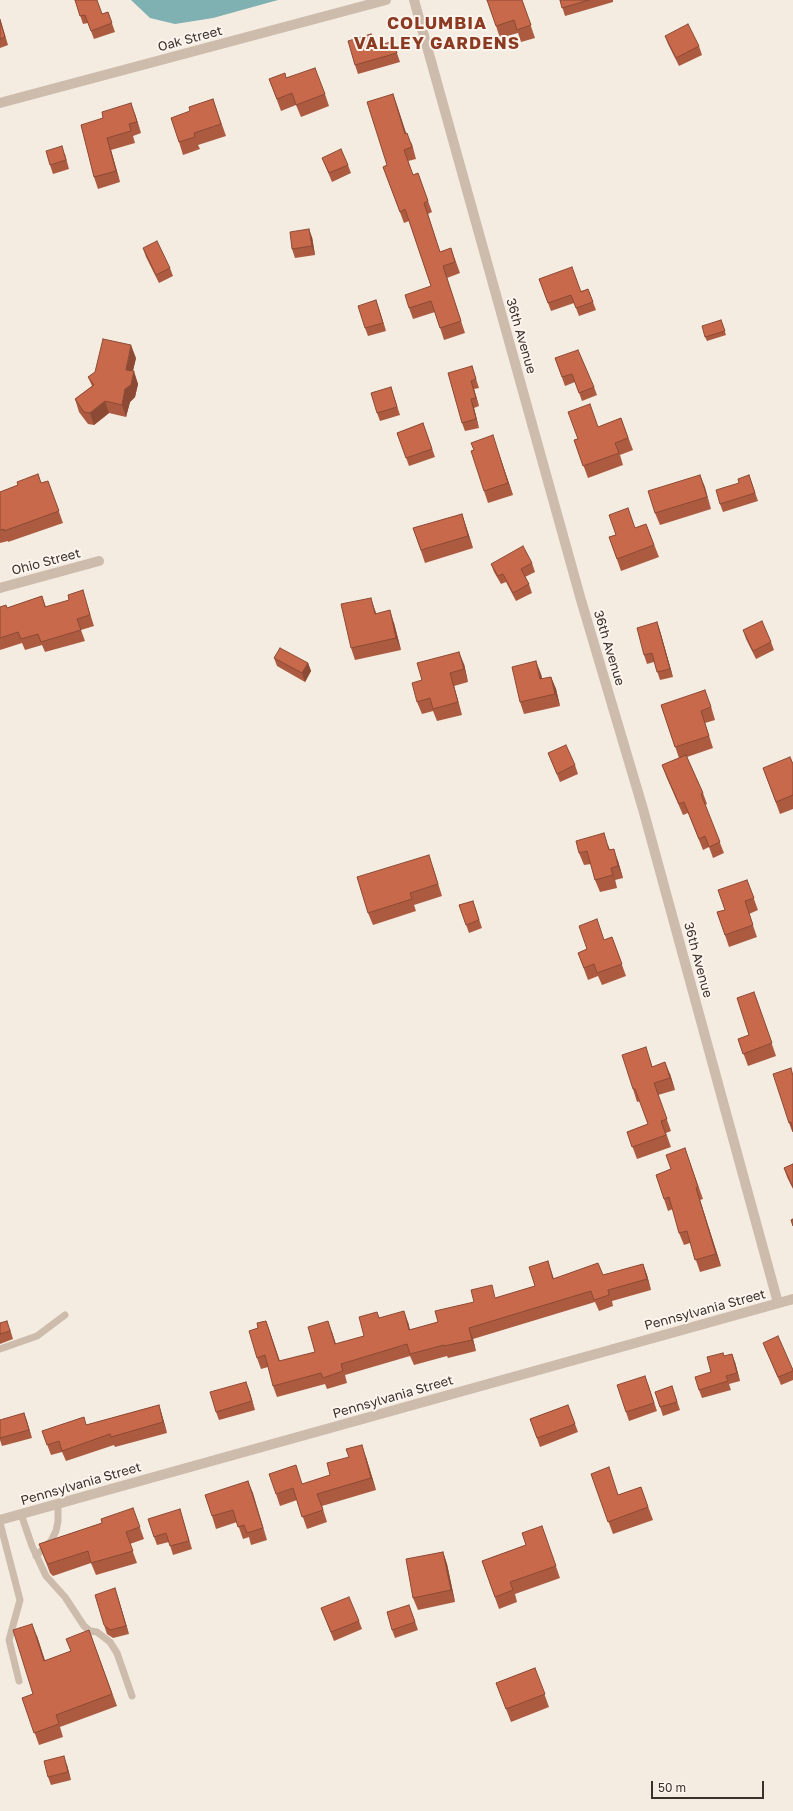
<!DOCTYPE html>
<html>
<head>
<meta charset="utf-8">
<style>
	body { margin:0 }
	#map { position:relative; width:793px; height:1811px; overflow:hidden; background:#f4ebe1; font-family:"Golos Text",sans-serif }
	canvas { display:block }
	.scale { position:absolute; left:651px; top:1781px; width:113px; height:18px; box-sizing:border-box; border:2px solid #3b302b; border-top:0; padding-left:5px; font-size:12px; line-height:14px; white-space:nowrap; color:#3b302b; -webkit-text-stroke:3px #fbf5ee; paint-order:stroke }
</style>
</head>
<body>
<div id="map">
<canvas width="793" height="1811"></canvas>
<div class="scale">50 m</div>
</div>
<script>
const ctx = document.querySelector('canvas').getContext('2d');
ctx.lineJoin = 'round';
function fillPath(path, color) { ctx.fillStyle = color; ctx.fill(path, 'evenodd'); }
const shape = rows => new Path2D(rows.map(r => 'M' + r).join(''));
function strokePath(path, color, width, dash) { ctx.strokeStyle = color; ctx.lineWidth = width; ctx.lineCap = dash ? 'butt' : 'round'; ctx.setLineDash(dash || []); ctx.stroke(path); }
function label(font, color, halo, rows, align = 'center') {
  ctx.font = font + ' "Golos Text",sans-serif'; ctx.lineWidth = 4; ctx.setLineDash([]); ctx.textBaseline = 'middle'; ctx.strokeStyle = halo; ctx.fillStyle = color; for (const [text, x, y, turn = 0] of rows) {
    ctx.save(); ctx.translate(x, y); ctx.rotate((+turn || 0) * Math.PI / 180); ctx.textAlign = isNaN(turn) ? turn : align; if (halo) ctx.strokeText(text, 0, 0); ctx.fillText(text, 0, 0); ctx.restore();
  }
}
fillPath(shape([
	[131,0,278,0,213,18,175,24,150,18]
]), '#7fb0b2');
strokePath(shape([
	[0,1349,37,1336,65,1315],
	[21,1514,32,1546,46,1576,65,1597,84,1626,90,1631,97,1632,110,1642,117,1653,132,1696],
	[0,1523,20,1600,9,1640,19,1681],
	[36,1556,51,1541,56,1531,58,1521,58,1504]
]), '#cdbbac', 7);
strokePath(shape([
	[414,0,581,600,643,809,778,1303],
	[0,103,386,0],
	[0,588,99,561],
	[0,1520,793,1299]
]), '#cdbbac', 10);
fillPath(shape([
	[75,0,103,14,108,12,115,32,94,39,88,23,83,24],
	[522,0,535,38,521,42,518,33,500,38,496,26],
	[560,0,613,0,613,2,565,16],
	[0,18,8,45,0,48],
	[665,36,699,46,702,55,679,66,668,44],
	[375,47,396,50,400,62,358,74,355,65],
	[269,79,325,94,329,106,301,117,296,105,281,111],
	[393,94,406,134,412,144,416,159,408,161,413,175,418,173,432,212,428,214,440,252,451,248,460,273,447,278,465,333,444,340,435,312,413,319,409,308,431,286,409,221,404,223,383,167,387,165],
	[213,99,226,136,198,145,200,149,183,155,179,142,190,111],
	[135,114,141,133,133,136,135,143,111,150,120,182,98,189,94,177,81,125],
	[65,154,69,169,53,174,50,165],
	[322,158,348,165,351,173,332,182],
	[312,237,315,255,295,258,292,249],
	[143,248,170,268,173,276,159,283,146,257],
	[539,279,581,291,588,289,596,310,579,316,574,303,551,311],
	[376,300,386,331,368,336,365,328],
	[721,320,726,335,707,341,705,337],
	[136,358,133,371,138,384,135,397,130,402,126,417,109,413,94,425,88,424,79,412,75,399,92,386,88,377],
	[555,358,594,387,597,395,582,401,575,382,565,386],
	[472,366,479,388,474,389,479,406,474,408,479,428,465,431,462,423],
	[391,387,400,415,380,421,377,413],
	[621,418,633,450,620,455,623,465,588,478,574,440,578,439,598,427],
	[423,423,435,457,409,466,397,433],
	[497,448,513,495,488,503,484,491],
	[700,475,711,509,660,525,655,513],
	[749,475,758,501,723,512,720,504,739,483],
	[48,481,63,523,8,542,8,541,0,543,0,492,41,483],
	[462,514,473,548,425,563,413,528],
	[646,524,659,557,621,571,609,537],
	[532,563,535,572,525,577,529,584,532,593,516,601,506,582,501,584,494,572,491,564],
	[42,596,46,607,86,601,94,626,81,630,85,641,45,652,42,645,25,650,22,643,0,650,0,607,7,608],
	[375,610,376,614,394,623,401,650,355,660,351,648],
	[657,622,660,631,673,677,660,680,654,662,647,664,644,655],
	[743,630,771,642,774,650,756,659,746,639],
	[274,658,308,663,311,671,305,682,277,666],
	[464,664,468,682,454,686,462,715,437,721,433,711,422,714,417,702,422,680],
	[541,674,542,679,551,677,556,689,560,706,524,714,520,702],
	[710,703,715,720,705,723,713,748,687,757,703,793,707,804,705,805,724,853,713,858,709,847,703,850,688,813,683,815,666,776,662,765,679,758,661,705],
	[548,753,575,765,578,774,560,782],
	[793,764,793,809,780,814,763,768],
	[608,845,610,850,618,861,623,878,615,880,617,888,600,892,595,880,591,864,584,865,579,853],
	[433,867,442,896,414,905,416,911,373,925,368,913],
	[747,880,758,910,749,914,757,937,729,947,717,912,725,910],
	[473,901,482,928,469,933,459,905],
	[612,937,626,976,602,985,598,976,588,980,578,953,587,949,604,940],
	[754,992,776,1056,748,1066,738,1039,749,1035],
	[650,1059,652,1066,670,1074,675,1090,658,1095,671,1131,666,1133,671,1147,637,1159,627,1132,648,1124,640,1101,637,1102,633,1089],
	[793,1075,793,1131,792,1131,789,1123],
	[685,1148,703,1199,700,1200,721,1266,700,1272,690,1243,684,1245,679,1233,673,1209,668,1211,656,1175,671,1169],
	[793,1164,793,1189,787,1177,784,1168],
	[548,1261,554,1279,603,1275,643,1264,647,1275,651,1290,612,1301,613,1306,599,1311,595,1302,473,1339,476,1351,448,1358,447,1356,414,1365,410,1356,345,1375,347,1383,327,1389,325,1384,277,1397,273,1386,268,1367,261,1369,257,1358,258,1328,266,1321,280,1361,315,1352,332,1332,336,1344,364,1336,379,1318,408,1322,410,1330,438,1322,496,1298,535,1286],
	[0,1323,10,1329,13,1339,0,1344],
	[763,1343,793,1370,793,1380,781,1385],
	[724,1356,735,1362,740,1381,729,1384,731,1390,702,1398,699,1390,711,1372],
	[648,1384,657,1411,629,1421,626,1412],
	[672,1386,680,1410,663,1416,655,1392],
	[249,1390,255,1410,219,1420,216,1412],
	[159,1405,162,1415,167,1433,115,1447,114,1445,66,1461,62,1452,51,1455,42,1431,86,1425],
	[568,1405,578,1432,540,1447,530,1419],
	[24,1413,32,1438,2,1446,0,1440,0,1420],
	[366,1457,376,1490,322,1506,327,1522,307,1529,297,1500,280,1506,276,1494,330,1475],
	[591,1474,618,1495,641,1487,653,1520,613,1534],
	[248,1481,267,1540,251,1545,249,1537,243,1539,237,1522,216,1529,212,1516],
	[133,1508,144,1539,130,1544,137,1563,96,1575,91,1563,53,1576,50,1573,39,1544,102,1523],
	[180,1509,192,1549,173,1555,169,1542,157,1545,154,1537],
	[542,1526,560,1578,515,1594,517,1602,499,1609,482,1561,526,1545],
	[443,1552,447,1564,455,1602,418,1610,413,1598],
	[115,1588,129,1634,113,1638,107,1634,104,1625],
	[321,1608,359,1621,362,1629,334,1641],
	[412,1613,418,1630,395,1638,392,1630],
	[89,1630,117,1706,60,1727,63,1737,39,1745,22,1698,33,1694,37,1636,45,1661,71,1651],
	[535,1668,549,1707,511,1722,496,1683],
	[67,1765,71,1780,51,1785,48,1777]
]), '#ac5a40');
fillPath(shape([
	[393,94,397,105,410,145,405,134],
	[131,103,135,114,141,133,137,122],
	[107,138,111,150,120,182,116,171],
	[309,229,312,237,315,255,312,246],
	[376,300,379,309,386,331,383,323],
	[131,345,136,358,130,382,126,370],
	[134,371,138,384,135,397,130,402,126,417,122,405,125,389],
	[471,381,474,389,479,406,476,398],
	[471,399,474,408,479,428,476,419],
	[105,401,109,413,94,425,90,413],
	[493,435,497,448,513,495,508,483],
	[700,475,705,487,711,509,707,497],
	[462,514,466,526,473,548,468,536],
	[371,598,375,610,379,626,375,614],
	[390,610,394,623,401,650,396,638],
	[657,622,660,631,673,677,670,669],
	[459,652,464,664,468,682,464,669],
	[536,661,541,674,545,691,540,679],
	[308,663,311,671,305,682,302,673],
	[450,673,454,686,462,715,458,702],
	[551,677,556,689,560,706,555,694],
	[614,849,618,861,623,878,618,866],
	[611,868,615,880,617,888,613,875],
	[665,1062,670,1074,675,1090,670,1078],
	[696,1188,700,1200,721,1266,716,1254],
	[643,1264,647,1275,651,1290,647,1279],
	[404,1311,408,1322,413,1342,409,1330],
	[266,1321,270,1332,283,1372,279,1361],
	[328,1321,332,1332,339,1355,335,1344],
	[469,1328,473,1339,476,1351,472,1340],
	[732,1354,735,1362,740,1381,737,1373],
	[246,1382,249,1390,255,1410,252,1401],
	[159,1405,162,1415,167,1433,163,1422],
	[24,1413,27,1421,32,1438,29,1430],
	[362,1445,366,1457,376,1490,371,1478],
	[248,1481,253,1493,267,1540,263,1528],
	[443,1552,447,1564,455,1602,451,1590],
	[115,1588,118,1597,129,1634,126,1626],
	[32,1624,37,1636,49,1673,44,1661],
	[64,1756,67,1765,71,1780,68,1772]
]), '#8c4a34');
const building = shape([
	[75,0,97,0,102,14,108,12,112,23,91,31,85,15,80,16,75,0],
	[487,0,522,0,531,25,517,30,514,20,496,26,487,0],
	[560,0,589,0,562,8,560,0],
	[0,20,5,37,0,39,0,20],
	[688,24,699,46,676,58,665,36,688,24],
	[371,34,375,47,393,41,397,53,355,65,348,41,371,34],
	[315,68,325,94,296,105,292,93,277,99,269,79,285,73,286,78,315,68],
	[393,94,405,134,407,133,412,147,404,150,413,175,418,173,428,201,424,203,440,252,451,248,455,262,443,266,461,321,440,328,431,301,409,308,405,295,431,286,405,209,400,212,383,167,387,165,367,102,393,94],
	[213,99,221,124,194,133,195,137,179,142,171,118,190,111,189,107,213,99],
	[131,103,137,122,129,124,131,131,107,138,116,171,94,177,81,125,103,118,102,112,131,103],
	[62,146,66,160,50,165,46,151,62,146],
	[341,149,348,165,329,173,322,158,341,149],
	[309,229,312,246,292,249,290,232,309,229],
	[157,241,170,268,156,275,143,248,157,241],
	[572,267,581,292,588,289,593,302,576,308,571,295,548,303,539,279,572,267],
	[376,300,383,323,365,328,358,306,376,300],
	[721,320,725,331,705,337,702,326,721,320],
	[103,339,131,345,126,370,134,371,131,385,125,389,122,405,105,401,90,413,84,412,75,399,94,385,88,377,95,372,103,339],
	[578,350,594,387,579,393,572,374,562,377,555,358,578,350],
	[472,366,476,379,471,381,476,398,471,399,476,419,462,423,448,373,472,366],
	[391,387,397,407,377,413,371,393,391,387],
	[590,404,598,427,621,418,628,438,615,443,619,453,583,466,574,440,578,439,568,412,590,404],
	[423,423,432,449,406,458,397,433,423,423],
	[493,435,508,483,484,491,471,451,474,450,471,443,493,435],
	[38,474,41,483,48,481,59,511,4,531,4,529,0,530,0,492,18,485,17,482,38,474],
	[700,475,707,497,655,513,648,491,700,475],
	[749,475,755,493,720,504,716,490,739,483,738,479,749,475],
	[628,508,635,528,646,524,654,545,617,559,609,537,616,535,609,515,628,508],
	[462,514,468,536,421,550,413,528,462,514],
	[523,546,532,563,521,569,529,584,513,593,503,574,498,576,491,564,523,546],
	[83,590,90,615,77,619,81,630,41,642,38,634,21,639,18,632,0,638,0,607,6,605,7,608,42,596,45,607,69,600,68,595,83,590],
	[371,598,375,614,390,610,396,638,351,648,341,604,371,598],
	[762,621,771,642,753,651,743,630,762,621],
	[657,622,670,669,657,672,652,653,644,655,637,628,657,622],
	[280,648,308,663,302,673,274,658,280,648],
	[459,652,464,669,450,673,458,702,433,709,430,698,417,702,412,683,422,680,417,663,459,652],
	[536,661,540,679,551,677,555,694,520,702,512,667,536,661],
	[705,690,711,707,701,711,709,736,675,747,661,705,705,690],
	[566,745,575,765,557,774,548,753,566,745],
	[686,755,703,793,701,794,720,842,709,847,705,836,699,839,684,802,679,804,662,765,686,755],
	[790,757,793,764,793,795,776,802,763,768,790,757],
	[604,833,609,850,614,849,618,866,611,868,613,875,595,880,587,851,579,853,576,841,604,833],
	[429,855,438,884,410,893,412,899,368,913,357,877,429,855],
	[747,880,754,898,745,901,753,925,725,935,717,912,725,910,718,890,747,880],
	[473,901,479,920,466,925,459,905,473,901],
	[597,919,604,940,612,937,622,964,597,973,594,964,584,968,578,953,587,949,579,926,597,919],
	[754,992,772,1043,743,1054,738,1039,749,1035,737,998,754,992],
	[646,1047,652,1067,665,1062,670,1078,654,1083,667,1119,661,1121,666,1135,632,1147,627,1132,648,1124,635,1089,633,1089,622,1055,646,1047],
	[791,1068,793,1076,793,1132,791,1122,789,1123,773,1074,791,1068],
	[685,1148,698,1187,696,1188,716,1254,695,1260,687,1231,679,1233,669,1197,664,1199,656,1175,671,1169,666,1155,685,1148],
	[793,1164,793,1187,784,1168,793,1164],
	[793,1219,793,1226,791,1220,793,1219],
	[548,1261,553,1279,598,1263,603,1275,643,1264,647,1279,608,1290,609,1295,594,1300,591,1291,469,1328,472,1340,444,1346,444,1345,410,1354,407,1344,341,1364,343,1371,323,1378,321,1373,273,1386,265,1355,257,1358,249,1331,258,1328,257,1323,266,1321,279,1361,315,1352,308,1327,328,1321,335,1344,364,1336,359,1317,377,1312,379,1318,404,1311,409,1330,438,1322,435,1311,474,1302,471,1290,492,1285,495,1298,535,1286,529,1267,548,1261],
	[7,1321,10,1331,0,1334,0,1323,7,1321],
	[778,1336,793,1370,793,1371,778,1377,763,1343,778,1336],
	[723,1353,724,1356,732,1354,737,1373,726,1376,728,1381,699,1390,695,1377,711,1372,707,1357,723,1353],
	[645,1376,654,1403,626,1412,617,1385,645,1376],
	[246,1382,252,1401,216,1412,210,1392,246,1382],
	[672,1386,677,1402,660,1407,655,1392,672,1386],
	[159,1405,163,1422,111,1437,110,1434,62,1451,59,1441,47,1445,42,1431,84,1417,86,1425,159,1405],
	[568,1405,575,1424,537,1438,530,1419,568,1405],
	[24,1413,29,1430,0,1438,0,1420,24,1413],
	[362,1445,371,1478,317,1494,323,1510,302,1517,293,1488,276,1494,269,1474,296,1465,302,1484,330,1475,327,1463,349,1457,346,1449,362,1445],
	[609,1467,618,1495,641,1487,648,1507,608,1522,591,1474,609,1467],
	[248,1481,263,1528,247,1533,244,1525,238,1527,233,1510,212,1516,205,1495,248,1481],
	[133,1508,140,1527,126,1532,133,1551,91,1563,88,1551,48,1564,46,1561,39,1544,102,1523,101,1519,133,1508],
	[180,1509,189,1541,170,1546,166,1533,154,1537,148,1519,180,1509],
	[542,1526,556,1566,510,1582,513,1590,495,1597,482,1561,526,1545,522,1533,542,1526],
	[443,1552,451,1590,413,1598,406,1559,443,1552],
	[115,1588,126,1626,110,1630,104,1625,95,1595,115,1588],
	[349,1597,359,1621,331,1632,321,1608,349,1597],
	[409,1605,415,1622,392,1630,387,1612,409,1605],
	[32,1624,44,1661,71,1651,66,1639,89,1630,112,1694,56,1715,59,1724,34,1733,22,1698,33,1694,13,1630,32,1624],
	[535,1668,545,1694,506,1709,496,1683,535,1668],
	[64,1756,68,1772,48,1777,44,1761,64,1756]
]);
fillPath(building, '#c8694b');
strokePath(building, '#8c4a34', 1);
label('13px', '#3b302b', '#fbf5ee', [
	["Oak Street",190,39,-15],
	["36th Avenue",521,336,74],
	["Ohio Street",46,562,-15],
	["36th Avenue",609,648,73],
	["36th Avenue",698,960,75],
	["Pennsylvania Street",705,1310,-15],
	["Pennsylvania Street",393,1397,-16],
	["Pennsylvania Street",81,1484,-16]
]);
ctx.letterSpacing = '1px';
label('bold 17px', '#8c3b22', '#fbf5ee', [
	["COLUMBIA",437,24],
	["VALLEY GARDENS",437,44]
]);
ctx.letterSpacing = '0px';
</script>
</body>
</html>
